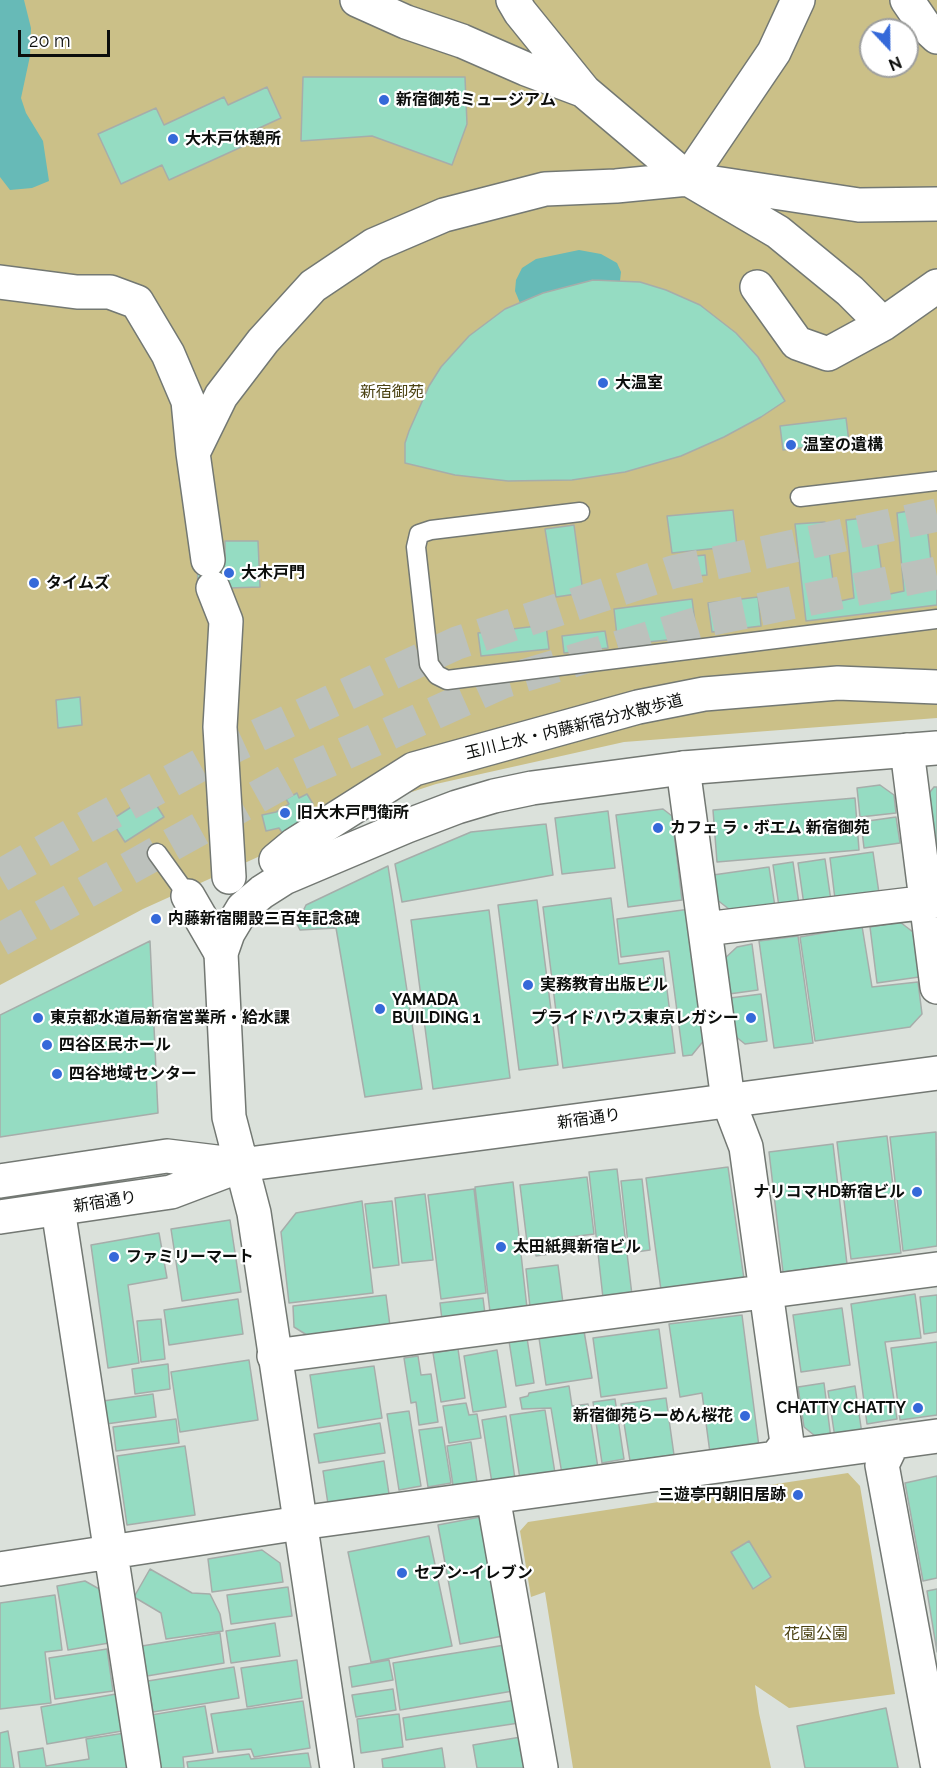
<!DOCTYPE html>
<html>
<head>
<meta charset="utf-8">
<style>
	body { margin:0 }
	#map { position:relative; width:937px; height:1768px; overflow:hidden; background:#dbe1db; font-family:Raleway,sans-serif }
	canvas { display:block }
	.north { position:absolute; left:859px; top:18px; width:60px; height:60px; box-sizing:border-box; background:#fff; border:2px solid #9e9f9e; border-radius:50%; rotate:158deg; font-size:16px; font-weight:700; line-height:24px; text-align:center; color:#0c0e0c }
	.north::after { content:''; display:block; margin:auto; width:21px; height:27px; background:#3569d9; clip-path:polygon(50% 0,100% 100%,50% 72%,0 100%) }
	.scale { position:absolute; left:18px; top:30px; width:92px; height:27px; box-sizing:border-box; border:3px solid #0c0e0c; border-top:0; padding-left:8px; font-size:18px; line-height:21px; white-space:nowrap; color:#0c0e0c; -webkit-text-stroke:4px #fff; paint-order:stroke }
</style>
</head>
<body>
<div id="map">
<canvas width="937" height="1768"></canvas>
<div class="north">N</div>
<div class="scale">20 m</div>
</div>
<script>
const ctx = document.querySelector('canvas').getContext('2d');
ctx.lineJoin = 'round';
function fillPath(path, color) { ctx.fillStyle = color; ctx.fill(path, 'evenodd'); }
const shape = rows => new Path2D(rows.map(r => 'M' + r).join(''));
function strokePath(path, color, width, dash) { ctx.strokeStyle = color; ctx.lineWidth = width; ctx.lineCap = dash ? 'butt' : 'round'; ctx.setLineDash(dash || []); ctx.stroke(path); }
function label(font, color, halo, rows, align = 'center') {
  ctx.font = font + ' Raleway,"Noto Sans JP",sans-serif'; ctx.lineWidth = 4.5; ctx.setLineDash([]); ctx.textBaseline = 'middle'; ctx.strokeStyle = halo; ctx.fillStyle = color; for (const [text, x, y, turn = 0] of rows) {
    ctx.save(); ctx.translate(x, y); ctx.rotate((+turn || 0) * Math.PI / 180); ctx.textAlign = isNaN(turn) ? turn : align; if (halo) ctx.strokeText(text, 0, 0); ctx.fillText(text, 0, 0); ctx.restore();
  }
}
fillPath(shape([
	[0,0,937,0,937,718,624,742,436,784,375,804,143,909,0,985],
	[871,30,907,30,907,66,871,66],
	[848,1473,860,1486,895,1694,789,1708,755,1685,759,1713,771,1768,573,1768,545,1592,531,1597,520,1531,528,1522]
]), '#cbc088');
fillPath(shape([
	[0,0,24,0,31,28,30,56,21,98,26,113,43,141,49,181,32,188,10,190,0,177],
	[579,250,601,254,617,263,621,272,620,281,520,303,515,291,516,280,522,268,536,259]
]), '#67bab7');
const building = shape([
	[303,77,465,77,467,124,452,165,372,136,301,141,303,77],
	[267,87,281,118,244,135,248,144,169,180,162,165,121,184,98,134,156,108,164,125,224,97,228,105,267,87],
	[593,280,640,282,666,290,700,305,736,333,758,357,785,401,761,417,724,437,681,456,625,472,572,480,508,481,455,475,405,463,405,443,409,431,429,386,441,367,469,336,505,309,543,293,593,280],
	[846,418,849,442,783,450,780,426,846,418],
	[925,508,934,588,937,588,937,605,806,621,795,524,825,522,836,602,854,598,846,520,874,517,885,595,904,591,897,513,925,508],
	[733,510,737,546,672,553,667,516,733,510],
	[574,525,583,593,556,597,545,529,574,525],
	[225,541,258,541,260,587,198,589,197,560,225,559,225,541],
	[705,555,707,575,679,578,676,558,705,555],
	[758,597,761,626,712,632,708,603,758,597],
	[692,599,697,637,618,645,614,609,692,599],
	[546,625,549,649,481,656,478,633,546,625],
	[605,631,608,648,564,653,562,636,605,631],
	[80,697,82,725,58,728,56,700,80,697],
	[880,785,894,795,896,813,860,817,857,788,880,785],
	[934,787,937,787,937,865,926,797,934,787],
	[297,793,299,798,307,794,313,804,301,812,305,821,283,834,279,828,266,831,262,815,276,812,289,804,286,799,297,793],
	[150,795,164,817,125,842,111,820,150,795],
	[855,798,859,850,717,862,713,810,855,798],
	[663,809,672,816,682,900,628,907,616,815,663,809],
	[608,811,615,868,562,874,555,818,608,811],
	[896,817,900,843,864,848,861,822,896,817],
	[546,824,553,875,402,902,395,864,471,832,546,824],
	[873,852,879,893,835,899,830,858,873,852],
	[825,859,831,901,804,905,798,863,825,859],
	[793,862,799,904,779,907,773,865,793,862],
	[388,866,422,1089,365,1097,336,928,300,930,297,924,306,905,388,866],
	[769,867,775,907,734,913,716,899,713,875,769,867],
	[611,898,619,964,663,958,675,1053,563,1068,543,907,611,898],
	[537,900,558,1065,519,1070,498,905,537,900],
	[690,909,705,1039,692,1055,683,1056,669,951,621,957,617,919,690,909],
	[489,910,510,1078,433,1089,411,920,489,910],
	[900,922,913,932,919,977,877,983,870,927,900,922],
	[862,926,872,987,918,982,922,1014,910,1027,815,1041,800,937,862,926],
	[798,936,813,1043,774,1048,759,941,798,936],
	[150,941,158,1113,0,1137,0,1015,150,941],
	[752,944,758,990,729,994,723,960,737,947,752,944],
	[761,994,767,1041,745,1044,735,1036,730,998,761,994],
	[936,1132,937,1246,903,1251,890,1137,936,1132],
	[887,1136,901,1253,851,1259,837,1142,887,1136],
	[833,1144,847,1264,783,1272,769,1152,833,1144],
	[728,1167,744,1279,661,1290,646,1178,728,1167],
	[617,1169,632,1295,603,1298,589,1172,617,1169],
	[587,1177,594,1234,555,1239,556,1253,536,1256,535,1241,527,1242,520,1185,587,1177],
	[642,1179,650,1250,629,1253,621,1181,642,1179],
	[513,1182,527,1308,490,1312,475,1187,513,1182],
	[474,1189,486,1293,441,1299,428,1195,474,1189],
	[425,1194,433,1260,402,1263,395,1198,425,1194],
	[362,1201,373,1293,289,1303,281,1232,296,1213,362,1201],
	[392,1201,399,1265,373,1268,365,1204,392,1201],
	[230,1220,241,1292,182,1301,171,1229,230,1220],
	[159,1233,167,1278,128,1285,139,1363,108,1368,91,1245,159,1233],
	[558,1265,563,1303,530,1307,526,1269,558,1265],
	[915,1294,921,1338,885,1342,897,1419,867,1424,851,1304,915,1294],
	[386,1295,390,1326,310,1337,294,1327,293,1306,386,1295],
	[937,1295,937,1332,924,1334,920,1297,937,1295],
	[483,1298,485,1314,442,1320,440,1303,483,1298],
	[238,1299,243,1334,169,1345,164,1310,238,1299],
	[842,1308,850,1365,801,1372,793,1315,842,1308],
	[742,1315,759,1447,710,1453,702,1393,680,1397,669,1324,742,1315],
	[161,1319,165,1359,141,1362,137,1321,161,1319],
	[659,1329,667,1388,601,1397,593,1338,659,1329],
	[584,1331,592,1378,546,1385,539,1338,584,1331],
	[527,1338,534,1383,516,1386,509,1341,527,1338],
	[937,1342,937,1415,900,1420,891,1348,937,1342],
	[458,1349,465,1398,441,1402,433,1353,458,1349],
	[497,1350,506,1407,473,1412,464,1356,497,1350],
	[418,1356,421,1375,431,1374,438,1422,419,1425,416,1402,411,1403,404,1358,418,1356],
	[249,1360,258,1420,180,1432,171,1372,249,1360],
	[168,1364,170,1389,135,1394,132,1369,168,1364],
	[374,1366,382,1418,318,1428,310,1375,374,1366],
	[824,1383,831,1439,820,1440,804,1427,798,1387,824,1383],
	[569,1386,572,1406,588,1404,598,1468,562,1474,551,1408,522,1409,520,1398,528,1396,529,1393,569,1386],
	[855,1386,862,1434,835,1438,828,1391,855,1386],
	[153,1394,156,1417,106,1424,103,1401,153,1394],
	[666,1398,674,1455,630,1461,621,1404,666,1398],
	[615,1399,624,1459,602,1463,593,1402,615,1399],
	[466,1403,469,1415,477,1414,481,1438,449,1443,443,1406,466,1403],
	[545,1410,555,1473,520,1479,510,1415,545,1410],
	[409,1411,421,1486,399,1490,387,1414,409,1411],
	[506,1416,515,1479,492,1483,482,1420,506,1416],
	[176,1419,179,1443,116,1451,113,1427,176,1419],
	[380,1423,385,1453,319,1463,314,1434,380,1423],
	[442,1427,451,1483,428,1487,419,1430,442,1427],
	[471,1442,477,1482,453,1485,447,1446,471,1442],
	[185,1446,195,1515,127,1525,117,1456,185,1446],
	[384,1461,389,1494,328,1504,323,1471,384,1461],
	[937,1476,937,1578,923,1581,905,1483,937,1476],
	[480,1517,503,1636,460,1644,438,1525,480,1517],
	[429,1536,452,1646,371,1662,348,1552,429,1536],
	[749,1541,771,1577,753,1589,731,1552,749,1541],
	[262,1550,280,1563,283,1582,212,1592,208,1559,262,1550],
	[150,1569,192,1593,210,1594,220,1614,223,1631,166,1639,161,1613,134,1597,150,1569],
	[85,1581,101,1590,109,1643,68,1650,57,1586,85,1581],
	[288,1587,292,1616,231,1624,227,1595,288,1587],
	[937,1589,937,1652,927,1591,937,1589],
	[55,1595,62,1650,45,1652,51,1703,0,1709,0,1603,55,1595],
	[275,1623,280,1656,231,1663,226,1631,275,1623],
	[220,1633,224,1663,147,1676,142,1646,220,1633],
	[505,1645,513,1691,400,1710,393,1663,505,1645],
	[107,1649,113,1691,55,1699,49,1658,107,1649],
	[297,1660,302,1698,247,1707,241,1668,297,1660],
	[389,1660,393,1680,352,1687,349,1667,389,1660],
	[234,1667,239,1698,153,1712,148,1681,234,1667],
	[393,1689,396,1710,356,1717,352,1695,393,1689],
	[116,1694,122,1731,47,1744,41,1707,116,1694],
	[516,1700,519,1723,406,1740,403,1718,516,1700],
	[303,1701,310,1748,254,1757,251,1749,218,1752,211,1714,303,1701],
	[205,1706,213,1753,183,1757,184,1768,159,1768,151,1715,205,1706],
	[886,1708,898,1768,805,1768,797,1726,886,1708],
	[399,1714,403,1747,361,1753,357,1719,399,1714],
	[8,1731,14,1768,0,1768,0,1733,8,1731],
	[125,1733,131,1768,20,1768,18,1752,43,1748,46,1766,89,1759,86,1739,125,1733],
	[521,1737,526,1768,477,1768,473,1745,521,1737],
	[442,1748,445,1768,383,1768,382,1759,442,1748],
	[308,1753,311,1768,188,1768,187,1762,249,1754,251,1759,308,1753]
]);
fillPath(building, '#95dcc2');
strokePath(building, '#a6adaa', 1.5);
strokePath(shape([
	[0,876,84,828,237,745,457,643,673,572,937,515],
	[0,940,295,776,503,682,708,620,937,573]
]), '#bcc1bc', 33, [33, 16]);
const lane = shape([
	[800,497,937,481],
	[580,512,431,530,419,534,416,547,429,664,437,675,447,680,937,619],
	[157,853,188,896]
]);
const street = shape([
	[357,0,406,22,462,41,526,69,582,90],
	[513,0,520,12,584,91,688,179,778,232,850,291,883,324],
	[907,0,924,25,937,37],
	[688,179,774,52,798,0],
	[0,282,77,292,110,292,137,302,168,354,188,401,193,453,221,396,263,341,313,286,374,245,444,215,545,189,616,186,688,179,859,205,937,204],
	[757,287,797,343,828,354,883,324,937,286],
	[193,453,208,560],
	[213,588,226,621,220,727,229,877],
	[907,750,937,987],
	[683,768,728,1100,746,1147,787,1443,776,1458],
	[276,860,294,845,414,769,638,707,704,694,838,683,937,687],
	[188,896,221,953],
	[705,929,937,901],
	[58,1209,144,1768],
	[274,1356,937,1269],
	[893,1442,882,1465,937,1763],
	[493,1497,541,1768],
	[0,1569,300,1523,937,1436]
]);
const secondary = shape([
	[0,1181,167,1156,241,1165,937,1073],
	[0,1217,171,1192,237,1167],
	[337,1768,254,1213,229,1117,221,953,228,933,243,908,262,892,284,878,407,826,457,807,494,796,532,788,683,768,937,748]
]);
strokePath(lane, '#737873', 21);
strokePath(street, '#737873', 36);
strokePath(secondary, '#737873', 36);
strokePath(lane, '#fff', 18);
strokePath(street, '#fff', 33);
strokePath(secondary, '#fff', 33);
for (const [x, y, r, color] of [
	[384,100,6,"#3569d9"],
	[173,139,6,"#3569d9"],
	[603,383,6,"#3569d9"],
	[791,445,6,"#3569d9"],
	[229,573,6,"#3569d9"],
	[34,583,6,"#3569d9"],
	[285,813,6,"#3569d9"],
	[658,828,6,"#3569d9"],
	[156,919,6,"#3569d9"],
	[528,985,6,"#3569d9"],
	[380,1009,6,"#3569d9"],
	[38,1018,6,"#3569d9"],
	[751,1018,6,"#3569d9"],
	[47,1045,6,"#3569d9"],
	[57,1074,6,"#3569d9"],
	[917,1192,6,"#3569d9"],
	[501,1247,6,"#3569d9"],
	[114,1257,6,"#3569d9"],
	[918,1408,6,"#3569d9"],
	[745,1416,6,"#3569d9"],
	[798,1495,6,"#3569d9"],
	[402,1573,6,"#3569d9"]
]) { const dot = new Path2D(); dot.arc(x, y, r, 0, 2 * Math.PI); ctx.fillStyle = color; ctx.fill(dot); strokePath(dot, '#fff', 2); }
label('bold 16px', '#0c0e0c', '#fff', [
	["新宿御苑ミュージアム",396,100],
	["大木戸休憩所",185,139],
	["大温室",615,383],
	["温室の遺構",803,445],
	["大木戸門",241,573],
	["タイムズ",46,583],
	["旧大木戸門衛所",297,813],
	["カフェ ラ・ボエム 新宿御苑",670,828],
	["内藤新宿開設三百年記念碑",168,919],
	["実務教育出版ビル",540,985],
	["YAMADA",392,1000],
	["BUILDING 1",392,1018],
	["東京都水道局新宿営業所・給水課",50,1018],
	["プライドハウス東京レガシー",739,1018,"right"],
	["四谷区民ホール",59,1045],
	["四谷地域センター",69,1074],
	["ナリコマHD新宿ビル",905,1192,"right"],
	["太田紙興新宿ビル",513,1247],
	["ファミリーマート",126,1257],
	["CHATTY CHATTY",906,1408,"right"],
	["新宿御苑らーめん桜花",733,1416,"right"],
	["三遊亭円朝旧居跡",786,1495,"right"],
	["セブン-イレブン",414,1573]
], 'left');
label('16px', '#4b4212', '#fff', [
	["新宿御苑",392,392],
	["花園公園",816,1634]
]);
label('16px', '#0c0e0c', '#fff', [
	["玉川上水・内藤新宿分水散歩道",574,727,-14],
	["新宿通り",589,1119,-8],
	["新宿通り",105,1202,-9]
]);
</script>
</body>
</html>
